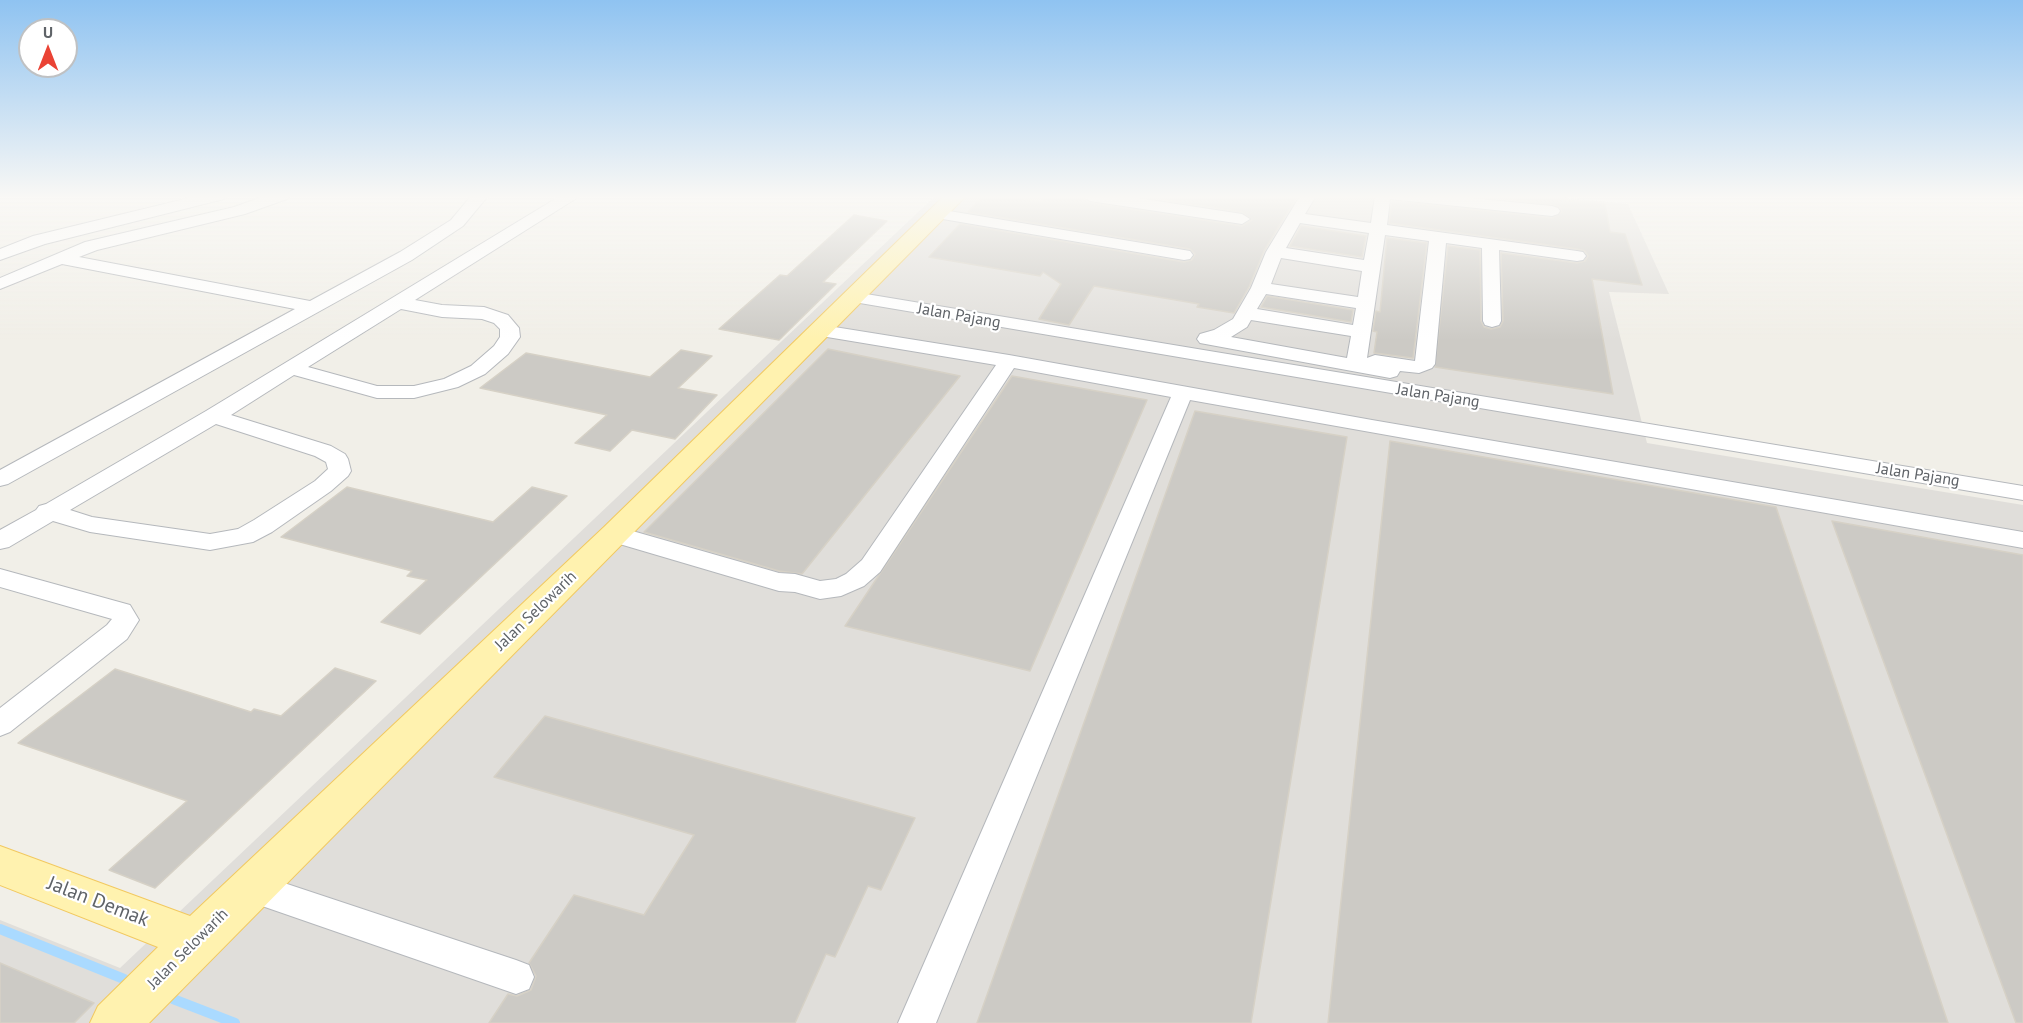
<!DOCTYPE html>
<html>
<head>
<meta charset="utf-8">
<style>
	body { margin:0 }
	#map { position:relative; width:2023px; height:1023px; overflow:hidden; background:#f1efe8; font-family:"PT Sans",sans-serif }
	canvas { display:block }
	.north { position:absolute; left:18px; top:18px; width:60px; height:60px; box-sizing:border-box; background:#fff; border:2px solid #bfc1c3; border-radius:50%; rotate:0deg; font-size:16px; font-weight:700; line-height:24px; text-align:center; color:#5f6368 }
	.north::after { content:''; display:block; margin:auto; width:21px; height:27px; background:#ea4335; clip-path:polygon(50% 0,100% 100%,50% 72%,0 100%) }
</style>
</head>
<body>
<div id="map">
<canvas width="2023" height="1023"></canvas>
<div class="north">U</div>
</div>
<script>
const ctx = document.querySelector('canvas').getContext('2d');
ctx.lineJoin = 'round';
function fillPath(path, color) { ctx.fillStyle = color; ctx.fill(path, 'evenodd'); }
const shape = rows => new Path2D(rows.map(r => 'M' + r).join(''));
function strokePath(path, color, width, dash) { ctx.strokeStyle = color; ctx.lineWidth = width; ctx.lineCap = dash ? 'butt' : 'round'; ctx.setLineDash(dash || []); ctx.stroke(path); }
function label(font, color, halo, rows, align = 'center') {
  ctx.font = font + ' "PT Sans",sans-serif'; ctx.lineWidth = 4.5; ctx.setLineDash([]); ctx.textBaseline = 'middle'; ctx.strokeStyle = halo; ctx.fillStyle = color; for (const [text, x, y, turn = 0] of rows) {
    ctx.save(); ctx.translate(x, y); ctx.rotate((+turn || 0) * Math.PI / 180); ctx.textAlign = isNaN(turn) ? turn : align; if (halo) ctx.strokeText(text, 0, 0); ctx.fillText(text, 0, 0); ctx.restore();
  }
}
fillPath(shape([
	[935,196,1547,196,1628,204,1669,294,1609,292,1647,443,2023,505,2023,1023,0,1023,0,920,120,968]
]), '#e0deda');
strokePath(shape([
	[0,929,124,979],
	[173,999,235,1023]
]), '#aadaff', 10);
const building = shape([
	[983,196,1005,196,1042,202,1042,196,1080,196,1090,203,1242,226,1252,220,1242,212,1142,196,1297,196,1264,251,1249,287,1234,313,1197,307,1199,304,1094,286,1069,325,1039,319,1061,284,1043,272,1040,276,929,257,960,224,1184,262,1192,260,1195,254,1190,249,968,212,983,196],
	[1477,196,1529,196,1605,204,1610,232,1625,234,1642,285,1592,279,1613,394,1435,367,1448,246,1480,250,1481,321,1484,327,1491,329,1500,327,1503,321,1501,253,1577,263,1585,261,1588,256,1585,251,1577,249,1389,223,1392,201,1552,218,1562,212,1560,207,1552,204,1477,196],
	[854,215,887,221,823,282,836,284,779,340,719,329,780,275,787,276,854,215],
	[1301,226,1366,236,1362,257,1290,246,1301,226],
	[1387,238,1427,243,1413,358,1374,353,1377,332,1373,331,1376,311,1380,312,1387,238],
	[1267,296,1353,310,1351,322,1261,307,1267,296],
	[828,349,960,376,802,574,779,571,644,532,828,349],
	[681,350,712,356,678,388,717,395,675,439,632,430,610,451,575,443,607,415,480,388,526,353,650,377,681,350],
	[1012,376,1147,400,1030,671,845,626,1012,376],
	[1195,411,1347,437,1251,1023,977,1023,1195,411],
	[1390,441,1776,507,1948,1023,1328,1023,1390,441],
	[347,487,493,522,532,487,567,496,420,634,381,622,427,580,407,576,412,571,281,537,347,487],
	[1832,521,2023,555,2023,1023,2016,1023,1832,521],
	[335,668,376,681,155,888,109,870,187,801,18,743,115,669,251,712,254,709,281,716,335,668],
	[545,716,915,818,881,890,868,886,835,957,826,954,795,1023,489,1023,508,994,517,996,531,990,536,976,529,963,574,895,644,915,694,835,494,777,545,716],
	[0,963,94,1003,74,1023,0,1023,0,963]
]);
fillPath(building, '#cccac5');
strokePath(building, '#d6d1c6', 1.5);
const minor = shape([
	[197,196,226,196,224,199,45,244,0,260,0,249,33,236,197,196],
	[265,196,289,196,287,199,245,214,97,250,79,257,310,301,400,252,451,220,471,196,488,196,463,226,412,260,8,484,0,486,0,470,295,309,62,264,0,289,0,278,85,242,234,207,265,196],
	[560,196,580,196,415,300,442,305,484,307,508,315,519,328,520,337,508,354,485,374,458,387,414,398,377,398,294,375,231,415,331,446,345,454,348,459,351,471,348,476,331,491,272,532,253,542,210,550,90,532,53,521,9,547,0,549,0,530,36,510,39,506,46,504,206,411,560,196],
	[401,309,442,317,482,319,494,323,500,329,500,337,494,346,471,366,444,379,414,386,377,386,308,367,401,309],
	[216,424,315,456,326,462,328,469,315,481,254,520,238,529,210,534,92,517,70,510,216,424],
	[1082,196,1124,196,1242,214,1250,219,1242,224,1090,201,1082,196],
	[1300,196,1316,196,1305,214,1371,223,1375,196,1449,196,1552,206,1558,208,1560,211,1558,214,1552,216,1390,199,1387,225,1577,251,1583,252,1586,256,1583,260,1577,261,1499,250,1501,321,1499,325,1492,327,1485,325,1483,321,1482,248,1446,243,1435,364,1432,368,1419,373,1400,371,1397,376,1390,378,1200,343,1197,339,1200,334,1214,330,1233,319,1251,288,1266,252,1300,196],
	[1300,223,1369,233,1364,260,1286,248,1300,223],
	[1385,235,1429,241,1415,361,1375,355,1367,358,1385,235],
	[1281,258,1362,271,1358,297,1271,284,1281,258],
	[1266,294,1356,308,1353,325,1257,309,1266,294],
	[1251,320,1351,336,1347,358,1231,337,1247,327,1251,320],
	[937,209,1184,250,1190,251,1193,255,1190,259,1184,260,931,217,929,214,937,209],
	[854,292,2023,486,2023,500,848,301,845,297,848,293,854,292],
	[822,325,1009,355,1372,420,2023,532,2023,548,1190,400,936,1023,898,1023,1171,397,1014,368,880,572,864,586,841,596,820,599,795,592,779,591,606,540,603,534,606,528,615,526,779,573,795,574,820,581,836,579,846,574,862,560,996,365,815,335,812,331,815,327,822,325],
	[0,569,130,605,139,620,127,639,10,732,0,736,0,708,107,625,112,619,0,587,0,569],
	[251,872,516,960,529,965,534,977,529,989,516,994,239,898,234,887,239,876,251,872]
]);
const major = shape([
	[944,196,966,196,149,1023,90,1023,98,1006,158,947,0,885,0,846,190,916,604,527,944,196]
]);
strokePath(minor, '#b5b8bc', 2);
strokePath(major, '#f2c960', 2);
fillPath(minor, '#fff');
fillPath(major, '#fff2af');
const sky = ctx.createLinearGradient(0, 0, 0, 340);
sky.addColorStop(0, '#8fc3f1');
sky.addColorStop(0.58, '#f9f8f5');
sky.addColorStop(1, '#f9f8f500');
ctx.fillStyle = sky;
ctx.fillRect(0, 0, 2023, 340);
label('16px', '#5f6368', '#fff', [
	["Jalan Pajang",959,316,10],
	["Jalan Pajang",1438,396,9],
	["Jalan Pajang",1918,475,9],
	["Jalan Selowarih",536,611,-44],
	["Jalan Selowarih",188,949,-45]
]);
label('20px', '#5f6368', '#fff', [
	["Jalan Demak",98,902,21]
]);
</script>
</body>
</html>
